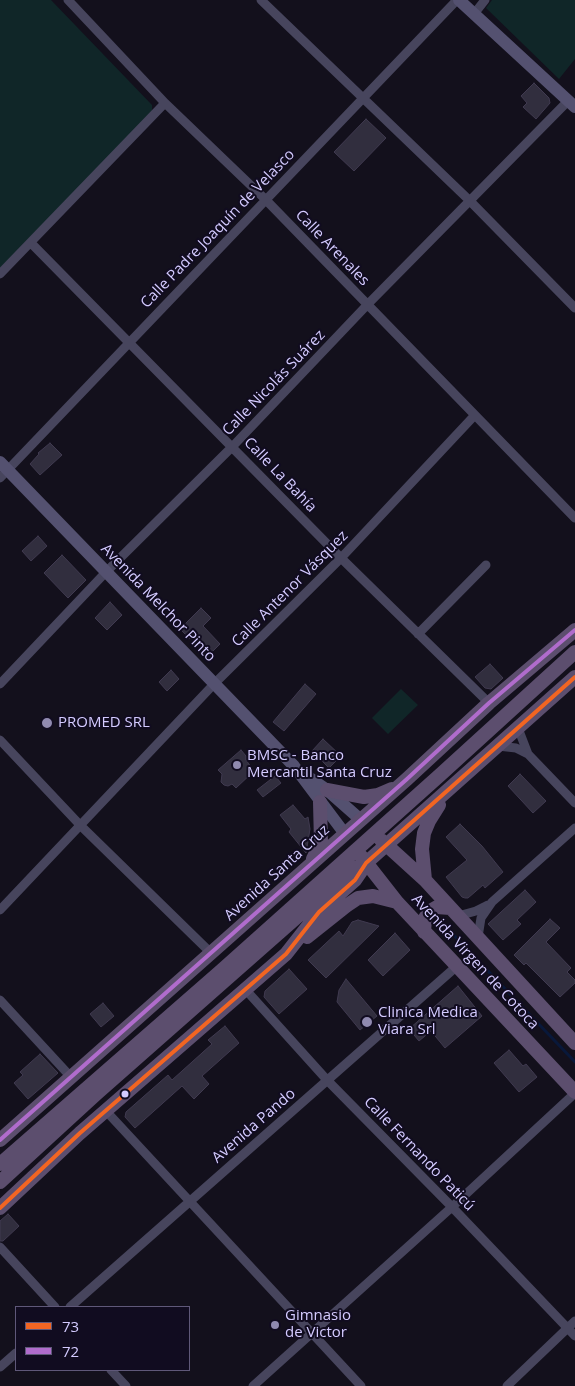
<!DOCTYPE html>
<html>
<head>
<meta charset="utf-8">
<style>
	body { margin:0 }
	#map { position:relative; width:575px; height:1386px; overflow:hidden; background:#13101c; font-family:"Open Sans",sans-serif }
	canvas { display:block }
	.legend { position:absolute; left:15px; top:1306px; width:175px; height:65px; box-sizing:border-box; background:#110c20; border:1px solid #5f5879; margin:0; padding:6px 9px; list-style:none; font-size:15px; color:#d4cbff }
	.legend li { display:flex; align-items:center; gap:10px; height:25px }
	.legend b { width:25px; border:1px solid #5f5879 }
</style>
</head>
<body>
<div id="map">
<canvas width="575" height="1386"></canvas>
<ul class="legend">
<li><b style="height:6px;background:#f26522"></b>73</li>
<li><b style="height:6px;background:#b06ccc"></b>72</li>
</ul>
</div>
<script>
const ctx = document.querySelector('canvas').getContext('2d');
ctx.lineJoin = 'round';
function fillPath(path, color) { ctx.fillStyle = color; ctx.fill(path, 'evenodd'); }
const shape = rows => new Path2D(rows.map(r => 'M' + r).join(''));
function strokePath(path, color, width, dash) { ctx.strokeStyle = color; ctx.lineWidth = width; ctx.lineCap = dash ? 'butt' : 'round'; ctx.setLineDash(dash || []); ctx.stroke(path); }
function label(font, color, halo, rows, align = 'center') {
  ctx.font = font + ' "Open Sans",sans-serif'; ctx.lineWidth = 4; ctx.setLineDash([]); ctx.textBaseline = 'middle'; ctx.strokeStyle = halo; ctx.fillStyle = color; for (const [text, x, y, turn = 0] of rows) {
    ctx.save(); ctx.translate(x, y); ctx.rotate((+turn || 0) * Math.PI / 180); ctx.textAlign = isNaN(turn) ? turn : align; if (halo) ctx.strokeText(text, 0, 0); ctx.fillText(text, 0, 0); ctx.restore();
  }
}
fillPath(shape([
	[0,0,51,0,152,105,152,112,0,268],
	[492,0,575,0,575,59,559,79,486,8],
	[401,689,418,705,388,734,372,718]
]), '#102628');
strokePath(shape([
	[444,925,575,1062]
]), '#09183a', 3);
const building = shape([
	[534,83,549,98,550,103,536,119,523,107,527,103,521,96,534,83],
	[366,119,386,138,354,171,334,152,366,119],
	[50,443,62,455,40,475,30,464,39,454,38,453,50,443],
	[38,536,47,546,31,561,22,551,38,536],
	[62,555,86,580,68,598,44,573,62,555],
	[110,602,122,615,107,630,95,618,110,602],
	[201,608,211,618,203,626,220,644,209,655,192,637,190,639,180,629,201,608],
	[490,664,503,678,491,689,485,688,475,677,490,664],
	[171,670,179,679,167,691,159,682,171,670],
	[305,684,316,694,284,731,273,722,305,684],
	[323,739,341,756,329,768,312,751,323,739],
	[241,750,246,756,246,760,254,771,236,788,232,784,228,786,224,785,221,782,222,774,218,770,241,750],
	[520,774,546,801,533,813,508,786,520,774],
	[275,776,281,783,263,797,257,790,275,776],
	[293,805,305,819,308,817,310,829,306,853,289,832,291,829,280,815,293,805],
	[460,824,482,846,503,872,485,888,483,885,468,898,465,898,462,897,446,877,467,860,446,837,460,824],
	[525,890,536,902,517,920,521,924,503,940,488,924,525,890],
	[550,919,560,928,546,942,571,968,567,972,575,980,575,983,560,997,526,963,524,965,514,955,550,919],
	[358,920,379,926,326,978,308,960,339,931,343,936,352,922,358,920],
	[395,933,410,950,383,976,368,960,395,933],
	[289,969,307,989,279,1014,264,997,265,991,289,969],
	[346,979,377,1016,360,1030,337,1002,339,990,346,979],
	[458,986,482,1016,445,1048,431,1031,419,1041,409,1029,458,986],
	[103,1003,114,1016,101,1027,90,1014,103,1003],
	[225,1026,239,1043,202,1076,209,1084,194,1099,182,1086,135,1128,125,1117,126,1112,168,1075,172,1080,212,1044,208,1040,225,1026],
	[509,1050,523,1066,526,1064,537,1077,519,1092,494,1063,509,1050],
	[40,1054,58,1073,28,1099,14,1083,23,1075,20,1072,40,1054],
	[8,1214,19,1226,3,1241,0,1241,0,1221,8,1214]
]);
fillPath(building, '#312e3e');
strokePath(building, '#403a50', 1);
strokePath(shape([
	[68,0,165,103,265,199,575,518],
	[261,0,469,200,575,308],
	[474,14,485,0],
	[31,243,341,558,489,703],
	[0,274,165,103],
	[0,478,457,0],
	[418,634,486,565],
	[0,684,106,572,233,446,368,304,568,101],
	[518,728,528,754,575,803],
	[0,740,81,826,211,953],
	[498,746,516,748,528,754],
	[0,910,214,684,341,558,474,416],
	[458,916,476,911,488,905],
	[478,937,481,918,492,902,575,828],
	[245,989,327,1080,452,1207,575,1336],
	[0,1000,70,1076],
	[106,1111,361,1386],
	[0,1247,55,1307],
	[70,1307,457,966],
	[0,1367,16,1353],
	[111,1370,126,1386],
	[253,1386,452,1207,575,1093],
	[507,1386,575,1321]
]), '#47455d', 9);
strokePath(shape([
	[459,0,575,107],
	[0,462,294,766,345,834],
	[304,774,327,790,361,820]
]), '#545170', 12);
strokePath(shape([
	[327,790,364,797,378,795,392,789],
	[381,840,425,880,575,1043],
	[361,856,397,902,575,1092],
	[313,859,321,843,320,802],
	[425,880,422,849,424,833,429,821,439,805],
	[424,932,425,918,430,911,437,907,450,908],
	[307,937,346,906,358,898,373,896,397,902],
	[0,1140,407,779,489,703,575,630],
	[0,1164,222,970,440,775,575,652],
	[0,1182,96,1094,348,872,366,863,575,677],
	[0,1208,80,1133,286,954,319,912,355,880,366,864]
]), '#5c4e6e', 14);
strokePath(shape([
	[0,1208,80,1133,286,954,319,912,355,880,366,863,575,677]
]), '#f26522', 4);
strokePath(shape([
	[0,1140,407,779,489,703,575,630]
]), '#b06ccc', 4);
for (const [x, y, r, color] of [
	[47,723,6,"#908ab0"],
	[237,765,5,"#908ab0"],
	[367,1022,6,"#908ab0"],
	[125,1094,4.5,"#d4cbff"],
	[275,1325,5,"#908ab0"]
]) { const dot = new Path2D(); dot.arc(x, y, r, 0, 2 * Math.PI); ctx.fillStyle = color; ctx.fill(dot); strokePath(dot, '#110c20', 2); }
label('15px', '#d4cbff', '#110c20', [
	["Calle Padre Joaquín de Velasco",218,229,-46],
	["Calle Arenales",332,248,46],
	["Calle Nicolás Suárez",274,383,-46],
	["Calle La Bahía",280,475,46],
	["Calle Antenor Vásquez",290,589,-45],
	["Avenida Melchor Pinto",158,603,46],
	["Avenida Santa Cruz",277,873,-42],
	["Avenida Virgen de Cotoca",475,962,47],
	["Avenida Pando",254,1126,-41],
	["Calle Fernando Paticú",419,1154,46]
]);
label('15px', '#d4cbff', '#110c20', [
	["PROMED SRL",58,723],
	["BMSC - Banco",247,756],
	["Mercantil Santa Cruz",247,773],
	["Clinica Medica",378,1013],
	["Viara Srl",378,1030],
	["Gimnasio",285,1316],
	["de Victor",285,1333]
], 'left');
</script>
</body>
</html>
